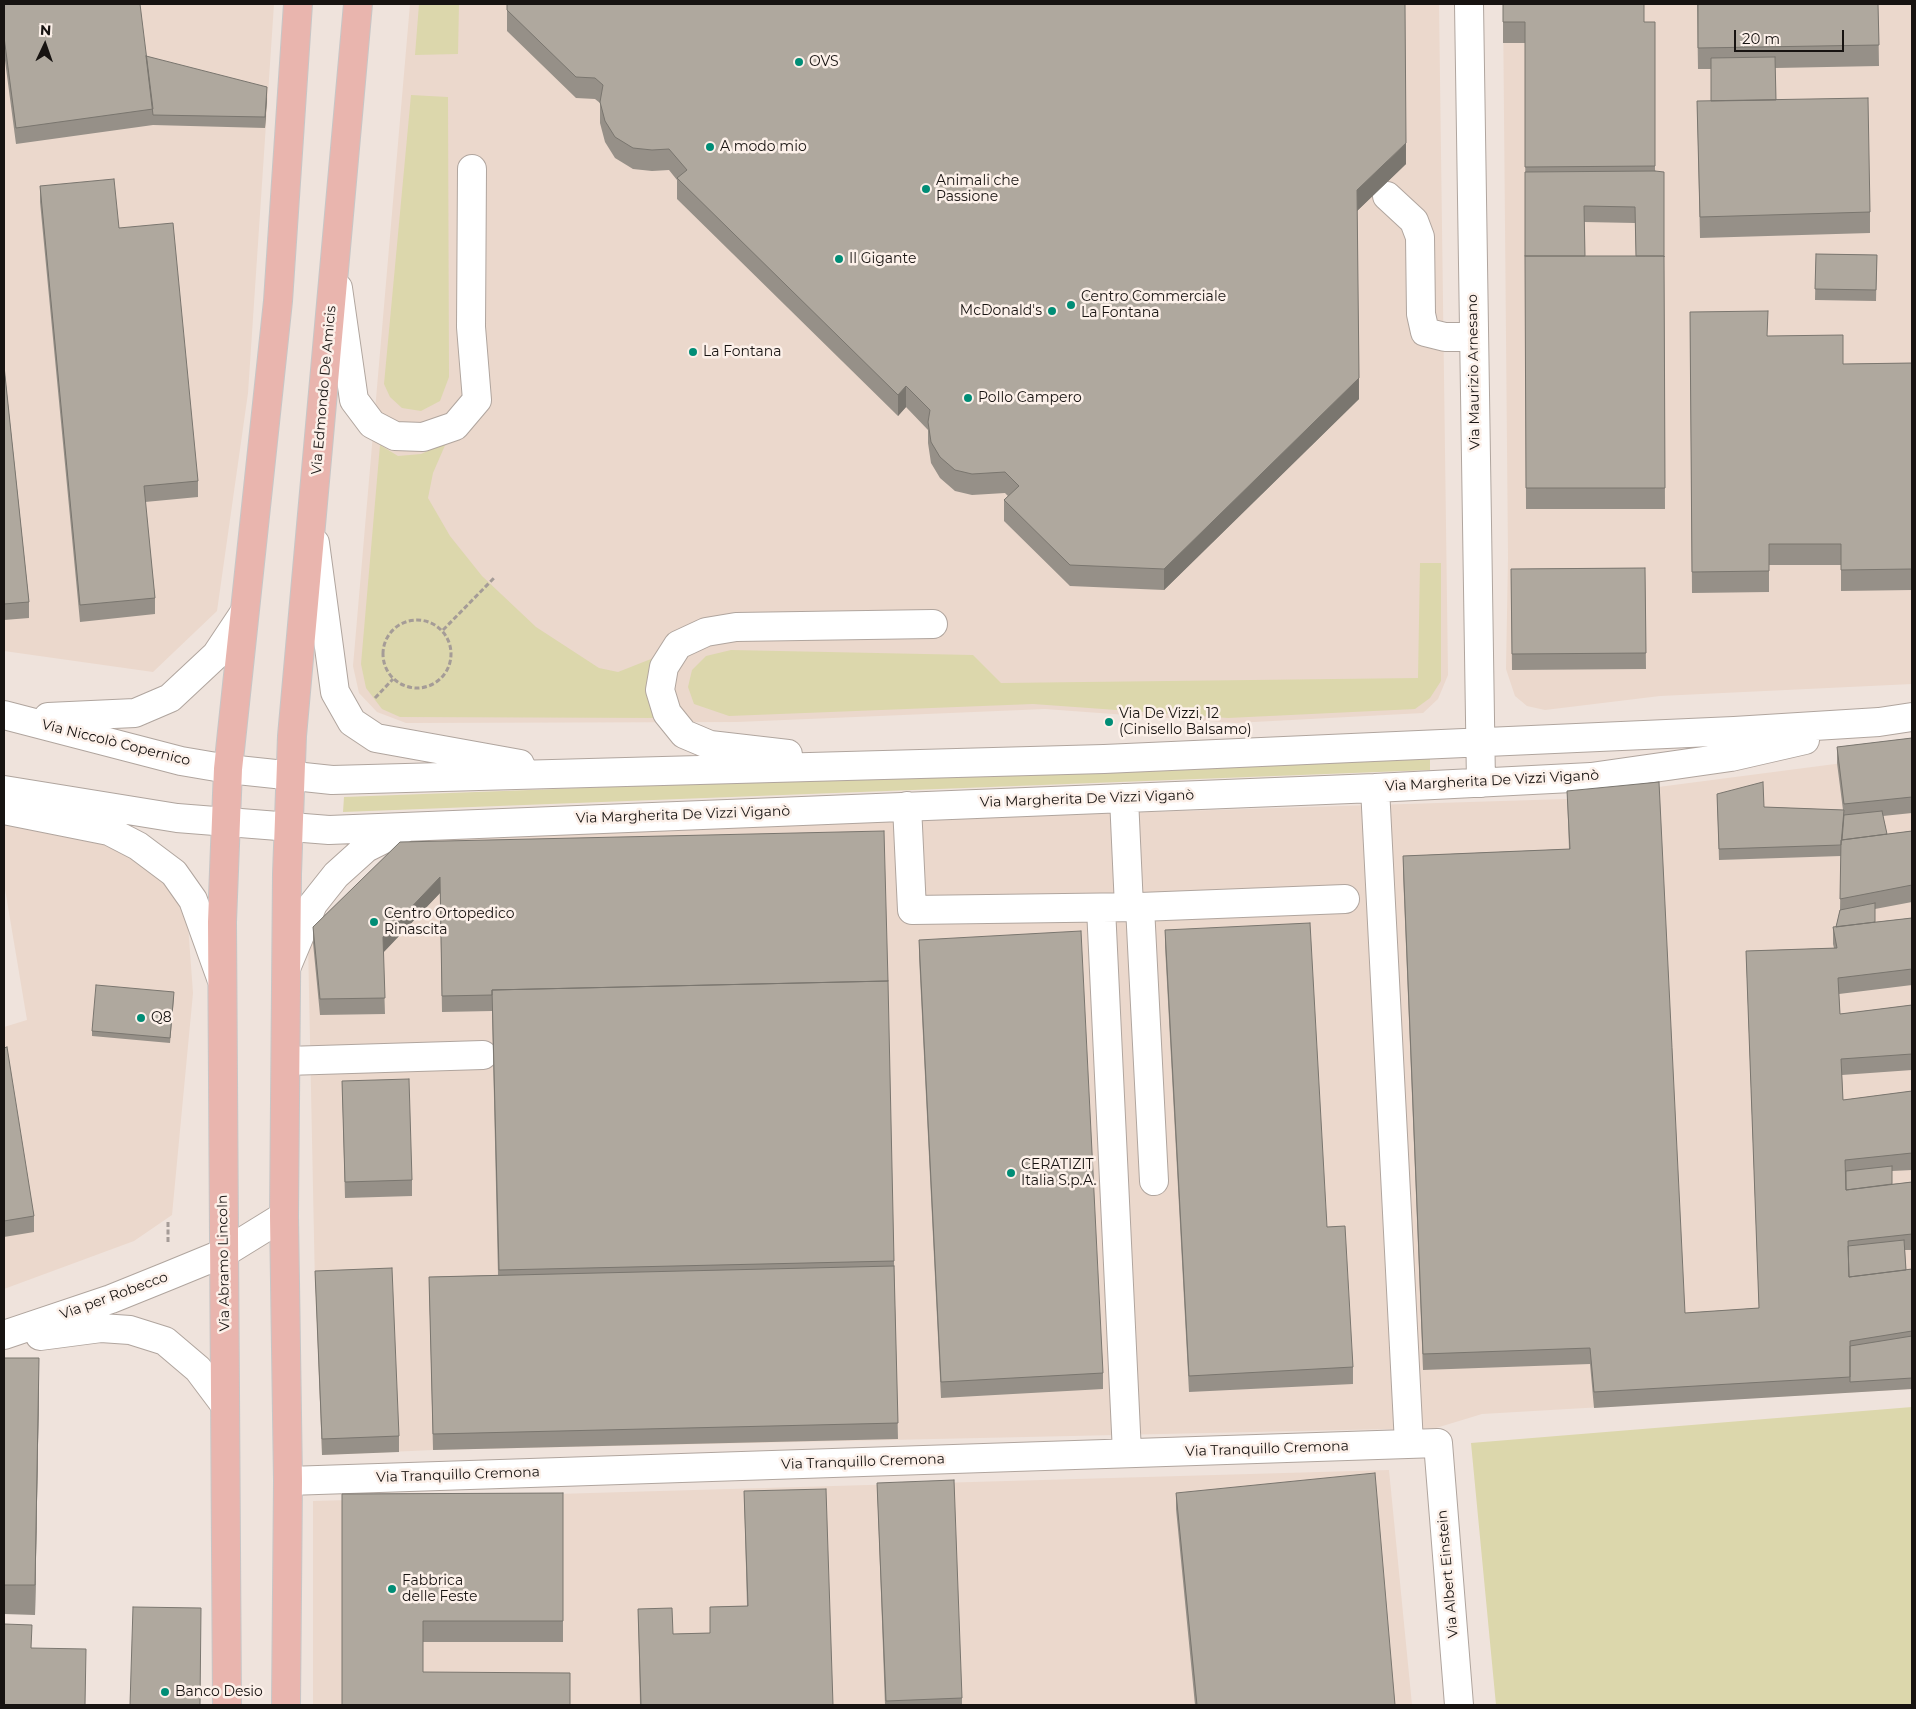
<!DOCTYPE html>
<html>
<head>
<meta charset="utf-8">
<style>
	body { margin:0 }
	#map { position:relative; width:1916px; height:1709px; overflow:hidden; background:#efe3dc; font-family:Montserrat,sans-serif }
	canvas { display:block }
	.frame { position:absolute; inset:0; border:5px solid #171311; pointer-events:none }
	.north { position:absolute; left:20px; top:20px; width:50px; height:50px; -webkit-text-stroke:4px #fcf0e9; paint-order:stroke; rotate:3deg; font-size:14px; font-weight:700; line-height:20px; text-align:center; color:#171311 }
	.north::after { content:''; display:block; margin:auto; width:18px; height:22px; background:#171311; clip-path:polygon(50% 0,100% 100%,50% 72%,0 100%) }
	.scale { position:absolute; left:1734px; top:30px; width:110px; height:22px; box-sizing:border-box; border:2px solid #171311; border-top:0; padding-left:6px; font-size:15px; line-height:18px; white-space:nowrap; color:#171311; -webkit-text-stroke:4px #fcf0e9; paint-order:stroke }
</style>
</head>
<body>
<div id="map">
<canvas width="1916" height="1709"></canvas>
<div class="frame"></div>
<div class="north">N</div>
<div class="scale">20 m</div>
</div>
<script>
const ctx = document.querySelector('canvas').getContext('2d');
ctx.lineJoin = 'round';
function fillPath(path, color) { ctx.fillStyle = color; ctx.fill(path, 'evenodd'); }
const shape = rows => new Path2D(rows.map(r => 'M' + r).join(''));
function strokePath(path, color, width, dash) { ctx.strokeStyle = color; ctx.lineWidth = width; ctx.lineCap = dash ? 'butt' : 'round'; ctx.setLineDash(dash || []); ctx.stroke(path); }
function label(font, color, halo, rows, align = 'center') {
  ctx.font = font + ' Montserrat,sans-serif'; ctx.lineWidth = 5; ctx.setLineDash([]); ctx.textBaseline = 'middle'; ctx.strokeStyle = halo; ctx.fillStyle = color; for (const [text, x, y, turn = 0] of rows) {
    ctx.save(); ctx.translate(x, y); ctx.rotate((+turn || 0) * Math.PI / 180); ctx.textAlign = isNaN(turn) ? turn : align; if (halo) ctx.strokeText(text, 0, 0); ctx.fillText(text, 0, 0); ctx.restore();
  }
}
fillPath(shape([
	[4,4,274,4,248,393,217,611,153,672,4,651],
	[410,4,1439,4,1448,675,1438,699,1423,713,1235,723,1045,709,737,722,406,723,377,712,359,693,353,666],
	[1503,4,1912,4,1912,684,1660,696,1545,710,1527,706,1515,696,1506,669,1508,558],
	[1912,754,1912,1389,1482,1414,1436,1428,433,1450,322,1455,315,1287,308,941,413,835,1566,799],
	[4,819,104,840,147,863,177,893,187,911,193,993,172,1215,134,1241,4,1289,4,1027,27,1020,4,883],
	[1389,1470,1412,1705,313,1705,313,1501]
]), '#ebd8cc');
fillPath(shape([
	[419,4,459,4,458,54,415,55],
	[411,95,448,97,449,377,440,401,421,411,402,408,390,397,384,384],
	[446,443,433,473,428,498,450,536,482,576,536,627,599,668,618,672,656,657,661,718,400,717,382,709,366,688,361,664,380,445,398,456,421,454],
	[1420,563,1441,563,1441,681,1430,698,1415,709,1228,718,1033,704,729,716,694,704,688,687,692,670,706,656,731,650,973,655,1001,683,1418,678],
	[1430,756,1430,770,343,812,344,797],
	[1912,1407,1912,1705,1496,1705,1471,1443]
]), '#dcd7ac');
const minor = shape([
	[1469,4,1481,783],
	[1387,196,1414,221,1420,237,1421,314,1425,332,1445,337,1473,337],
	[338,288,354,400,372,424,395,436,423,437,455,426,477,400,471,327,472,169],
	[315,543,335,692,352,722,376,738,520,764],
	[4,715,181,761,228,769,332,780,1104,759,1734,731,1879,722,1912,717],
	[48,717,135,713,170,698,216,655,244,613],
	[788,754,710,745,684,734,667,713,660,690,664,667,678,645,706,632,736,627,933,624],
	[1375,788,1409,1444],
	[4,790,177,818,329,830,1375,788,1591,777,1731,757,1805,740],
	[1124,798,1129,907],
	[907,806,912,910,1140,907,1345,899],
	[4,810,109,831,138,846,174,873,193,900,221,978],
	[1140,907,1154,1181],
	[1101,908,1127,1453],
	[287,966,313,904,336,875,366,848,402,830],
	[286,1061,483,1055],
	[4,1335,111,1299,168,1276,224,1253,284,1216],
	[40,1336,101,1328,130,1330,165,1341,198,1369,225,1405],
	[288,1481,1438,1443,1459,1705]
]);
const major = shape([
	[227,1705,222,922,228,769,278,301,298,4],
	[286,1705,288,1481,284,1216,287,874,292,736,358,4]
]);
strokePath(minor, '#b0a59e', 30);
strokePath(major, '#c7c6c6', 30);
strokePath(shape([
	'383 654a34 34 0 1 1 68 0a34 34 0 1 1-68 0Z',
	[443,630,495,577],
	[375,698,393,679],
	[168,1222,168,1242]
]), '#a59c97', 3, [5, 2.5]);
strokePath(minor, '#fff', 28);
strokePath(major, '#e9b5ae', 28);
fillPath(shape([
	[4,4,146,56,267,98,265,128,153,125,16,144,4,53],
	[507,4,1406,164,1357,211,1359,399,1164,590,1070,586,1004,521,1004,500,1008,496,1005,493,972,495,955,491,940,478,931,463,928,443,928,430,906,407,898,416,677,199,677,180,669,170,652,171,633,169,615,158,605,142,600,123,600,103,595,99,576,98,507,31],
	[1503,4,1644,4,1644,22,1655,22,1655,171,1664,267,1665,509,1526,509,1525,43,1503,43],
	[1584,222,1635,223,1636,256,1585,256],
	[1697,4,1878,4,1879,66,1775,68,1776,100,1870,212,1870,233,1700,238,1697,101,1711,101,1711,69,1698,69],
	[40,186,119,228,198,481,198,497,145,502,155,598,155,614,80,622,40,202],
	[1816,254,1877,255,1876,301,1815,300],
	[1690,312,1768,336,1843,364,1912,363,1912,590,1841,591,1841,565,1769,565,1769,592,1692,593],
	[4,366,29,602,29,618,4,620],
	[1645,568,1646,669,1512,670,1511,569],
	[1912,738,1912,813,1883,816,1887,834,1912,831,1912,902,1875,909,1875,922,1912,918,1912,985,1839,994,1840,1014,1912,1005,1912,1070,1842,1075,1843,1100,1912,1091,1912,1170,1892,1171,1892,1184,1912,1182,1912,1250,1905,1250,1906,1270,1912,1269,1912,1389,1594,1408,1590,1364,1423,1370,1403,872,1403,856,1569,849,1567,791,1685,1313,1759,1308,1746,951,1834,948,1833,944,1833,927,1836,927,1840,910,1841,856,1719,860,1717,794,1764,807,1843,810,1837,763,1837,747],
	[400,842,894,1261,898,1439,433,1450,429,1277,498,1275,492,1011,442,1012,440,893,383,952,385,1014,320,1015,313,943,313,927],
	[1165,930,1327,1227,1353,1367,1353,1384,1189,1392,1165,946],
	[919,940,1103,1373,1103,1389,941,1398,919,956],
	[174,997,170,1043,92,1036,92,1031],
	[4,1048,34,1216,34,1232,4,1237],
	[342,1081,412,1180,412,1196,345,1198],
	[315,1271,399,1436,399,1452,322,1455],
	[4,1358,39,1388,35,1615,4,1614],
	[877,1483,962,1698,962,1705,885,1705],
	[744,1491,833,1705,640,1705,638,1609,673,1634,710,1633,710,1607,747,1606],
	[563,1493,563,1642,423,1642,342,1705,342,1494],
	[1176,1493,1395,1705,1195,1705,1176,1509]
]), '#969088');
fillPath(shape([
	[267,87,267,98,265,128,265,117],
	[1406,143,1406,164,1357,211,1357,190],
	[1359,378,1359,399,1164,590,1164,569],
	[906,386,906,407,898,416,898,395],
	[440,877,440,893,383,953,383,937],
	[39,1358,39,1388,35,1615,35,1585]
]), '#7a766f');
const building = shape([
	[4,4,140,4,153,109,16,128,4,37,4,4],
	[507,4,1405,4,1406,143,1357,190,1359,378,1164,569,1070,565,1004,500,1019,486,1005,472,972,474,955,470,940,457,931,442,928,422,930,410,906,386,898,395,677,178,687,170,669,149,652,150,633,148,615,137,605,121,600,102,603,85,595,78,576,77,507,10,507,4],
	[1503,4,1644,4,1644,22,1655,22,1655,166,1525,167,1525,22,1503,22,1503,4],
	[1698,4,1878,4,1879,45,1698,48,1698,4],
	[146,56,267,87,265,117,153,115,146,56],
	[1775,57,1776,100,1711,101,1711,58,1775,57],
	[1868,98,1870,212,1700,217,1697,101,1868,98],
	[1655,171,1664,172,1664,257,1664,256,1636,256,1635,207,1584,206,1585,256,1525,256,1525,172,1655,171],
	[114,179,119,228,173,223,198,481,144,486,155,598,80,605,40,186,114,179],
	[1816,254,1877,255,1876,290,1815,289,1816,254],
	[1525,256,1664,256,1665,488,1526,488,1525,256],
	[1768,311,1767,336,1843,335,1843,364,1912,363,1912,569,1841,570,1841,544,1769,544,1769,571,1692,572,1690,312,1768,311],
	[4,366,29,602,4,604,4,366],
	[1645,568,1646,653,1512,654,1511,569,1645,568],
	[1912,738,1912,797,1844,804,1837,747,1912,738],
	[1659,782,1685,1313,1759,1308,1746,951,1837,948,1833,927,1912,918,1912,969,1838,978,1840,1014,1912,1005,1912,1054,1841,1059,1843,1100,1912,1091,1912,1153,1845,1160,1846,1190,1912,1182,1912,1234,1848,1241,1849,1277,1912,1269,1912,1331,1850,1341,1850,1377,1594,1392,1590,1348,1423,1354,1403,856,1570,849,1567,791,1659,782],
	[1763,782,1764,807,1844,810,1841,845,1719,849,1717,794,1763,782],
	[1882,811,1887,834,1842,840,1844,815,1882,811],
	[884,831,888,981,492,990,492,995,442,996,440,877,383,937,385,998,320,999,313,927,400,842,884,831],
	[1912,831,1912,885,1840,899,1841,840,1912,831],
	[1875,903,1875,922,1836,927,1840,910,1875,903],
	[1310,923,1327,1227,1345,1226,1353,1367,1189,1376,1165,930,1310,923],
	[1081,931,1103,1373,941,1382,919,940,1081,931],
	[888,981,894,1261,499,1270,492,990,888,981],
	[96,985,174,992,170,1038,92,1031,96,985],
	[7,1047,34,1216,4,1221,4,1048,7,1047],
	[409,1079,412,1180,345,1182,342,1081,409,1079],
	[1892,1166,1892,1184,1846,1190,1846,1171,1892,1166],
	[1904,1240,1906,1270,1849,1277,1848,1246,1904,1240],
	[894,1266,898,1423,433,1434,429,1277,894,1266],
	[392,1268,399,1436,322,1439,315,1271,392,1268],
	[1912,1336,1912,1378,1850,1382,1850,1346,1912,1336],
	[4,1358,39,1358,35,1585,4,1585,4,1358],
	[1375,1473,1395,1705,1197,1705,1176,1493,1375,1473],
	[954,1480,962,1698,886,1701,877,1483,954,1480],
	[826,1489,833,1705,641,1705,638,1609,672,1608,673,1634,710,1633,710,1607,748,1606,744,1491,826,1489],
	[563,1493,563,1621,423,1621,423,1672,570,1673,570,1705,342,1705,342,1494,563,1493],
	[133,1607,201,1608,200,1705,130,1705,133,1607],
	[4,1624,32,1625,31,1648,86,1649,85,1705,4,1705,4,1624]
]);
fillPath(building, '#afa89e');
strokePath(building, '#7a766f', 1);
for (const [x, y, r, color] of [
	[799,62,5,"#008d76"],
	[710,147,5,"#008d76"],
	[926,189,5,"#008d76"],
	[839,259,5,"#008d76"],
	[1071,305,5,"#008d76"],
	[1052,311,5,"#008d76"],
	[693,352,5,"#008d76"],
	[968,398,5,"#008d76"],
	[1109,722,5,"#008d76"],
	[374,922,5,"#008d76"],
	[141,1018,5,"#008d76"],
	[1011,1173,5,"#008d76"],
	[392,1589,5,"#008d76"],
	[165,1692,5,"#008d76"]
]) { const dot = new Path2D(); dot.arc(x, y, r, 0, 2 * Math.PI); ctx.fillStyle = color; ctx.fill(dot); strokePath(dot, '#fcf0e9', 2); }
label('14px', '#171311', '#fcf0e9', [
	["OVS",809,62],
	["A modo mio",720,147],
	["Animali che",936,181],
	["Passione",936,197],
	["Il Gigante",849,259],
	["Centro Commerciale",1081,297],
	["La Fontana",1081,313],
	["McDonald's",1042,311,"right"],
	["La Fontana",703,352],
	["Pollo Campero",978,398],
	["Via De Vizzi, 12",1119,714],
	["(Cinisello Balsamo)",1119,730],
	["Centro Ortopedico",384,914],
	["Rinascita",384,930],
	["Q8",151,1018],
	["CERATIZIT",1021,1165],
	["Italia S.p.A.",1021,1181],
	["Fabbrica",402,1581],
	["delle Feste",402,1597],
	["Banco Desio",175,1692]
], 'left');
label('14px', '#171311', '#fcf0e9', [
	["Via Maurizio Arnesano",1474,372,-91],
	["Via Edmondo De Amicis",324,390,-85],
	["Via Niccolò Copernico",116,743,14],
	["Via Margherita De Vizzi Viganò",1492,781,-3],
	["Via Margherita De Vizzi Viganò",1087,799,-2],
	["Via Margherita De Vizzi Viganò",683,815,-2],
	["Via Abramo Lincoln",224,1263,-91],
	["Via per Robecco",114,1296,-20],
	["Via Tranquillo Cremona",1267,1449,-2],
	["Via Tranquillo Cremona",863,1462,-2],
	["Via Tranquillo Cremona",458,1475,-2],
	["Via Albert Einstein",1448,1574,-95]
]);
</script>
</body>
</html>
